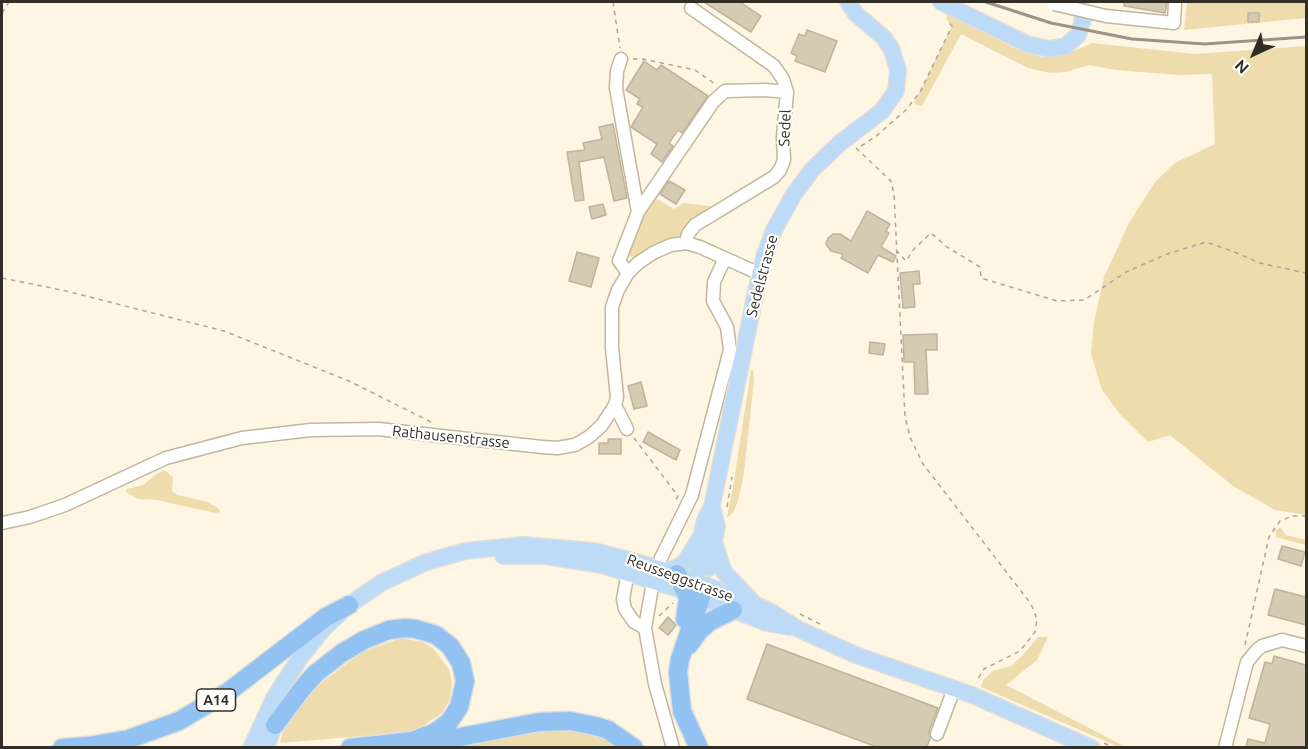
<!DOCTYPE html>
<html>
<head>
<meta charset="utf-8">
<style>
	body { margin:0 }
	#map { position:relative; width:1308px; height:749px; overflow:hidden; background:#fef6e2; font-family:Ubuntu,sans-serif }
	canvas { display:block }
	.frame { position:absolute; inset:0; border:3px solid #322e25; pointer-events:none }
	.north { position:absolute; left:1224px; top:24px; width:60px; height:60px; -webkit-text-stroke:4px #fff; paint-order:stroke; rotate:224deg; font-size:16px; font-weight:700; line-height:24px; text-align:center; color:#322e25 }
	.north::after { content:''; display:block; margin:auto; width:21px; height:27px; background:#322e25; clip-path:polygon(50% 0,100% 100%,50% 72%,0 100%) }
</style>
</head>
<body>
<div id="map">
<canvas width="1308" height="749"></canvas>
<div class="frame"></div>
<div class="north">N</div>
</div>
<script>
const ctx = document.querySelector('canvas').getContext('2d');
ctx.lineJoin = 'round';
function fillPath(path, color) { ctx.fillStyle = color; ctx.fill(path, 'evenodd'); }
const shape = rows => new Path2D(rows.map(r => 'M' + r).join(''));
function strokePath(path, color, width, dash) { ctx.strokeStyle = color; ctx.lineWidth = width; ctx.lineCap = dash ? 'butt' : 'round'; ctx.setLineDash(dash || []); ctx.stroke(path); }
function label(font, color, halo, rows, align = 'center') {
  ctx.font = font + ' Ubuntu,sans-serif'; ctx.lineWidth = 4.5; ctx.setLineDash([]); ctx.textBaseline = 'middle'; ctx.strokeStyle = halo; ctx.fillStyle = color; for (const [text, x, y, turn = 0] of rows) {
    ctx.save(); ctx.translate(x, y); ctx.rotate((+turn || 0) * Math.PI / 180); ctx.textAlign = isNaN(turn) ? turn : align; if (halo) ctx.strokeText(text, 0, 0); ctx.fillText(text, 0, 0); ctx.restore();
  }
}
fillPath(shape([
	[1187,2,1306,2,1306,18,1184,30],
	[948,14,1016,49,1041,57,1051,57,1072,52,1092,43,1195,54,1306,46,1306,515,1275,510,1233,486,1170,435,1148,442,1119,413,1102,390,1091,354,1094,322,1104,277,1129,223,1155,182,1175,163,1215,144,1212,74,1179,75,1116,70,1089,65,1066,72,1050,73,1028,68,961,34,922,106,916,105,914,101,920,92,952,26,946,19],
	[652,196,674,209,683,203,718,207,687,228,678,238,652,246,634,258,629,256,627,254,638,221],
	[751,370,753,370,754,380,744,473,738,501,733,513,727,518,734,481],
	[164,470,173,477,172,491,178,495,207,502,218,508,220,512,216,513,157,500,138,499,126,492,127,489,143,485,155,475],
	[1280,527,1286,535,1306,540,1306,545,1276,537,1276,531],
	[1038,637,1048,637,1037,660,1006,685,1122,745,1123,747,1119,747,981,687,983,680,993,671,1011,666,1022,656],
	[401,638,422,642,433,648,450,671,452,685,450,700,442,713,417,730,408,732,280,743,284,727,317,686,362,652],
	[564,729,604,738,618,747,440,748,507,734]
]), '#eedcad');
const building = shape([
	[704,2,740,2,761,16,751,32,704,2],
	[1124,2,1167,2,1165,13,1124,6,1124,2],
	[1248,13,1259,13,1259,22,1248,22,1248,13],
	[807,30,837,41,825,72,795,61,797,56,791,53,799,34,805,36,807,30],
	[644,61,657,70,661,65,708,96,682,133,678,130,669,143,673,146,662,162,651,154,657,144,631,127,643,107,637,104,640,99,626,90,644,61],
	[613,124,627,198,614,201,604,157,579,162,584,200,575,201,567,152,585,150,583,143,602,139,599,127,613,124],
	[669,181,685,190,676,204,660,194,669,181],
	[603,204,606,215,592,219,589,207,603,204],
	[867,211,890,224,886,231,889,233,881,247,896,256,893,262,878,255,868,273,841,258,843,254,831,251,826,244,828,238,833,234,840,234,851,241,867,211],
	[577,252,599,258,591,287,569,281,577,252],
	[919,271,920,284,913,284,915,307,903,308,900,273,919,271],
	[937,334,937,350,926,350,928,394,915,394,914,362,904,362,903,335,937,334],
	[870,342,885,344,883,355,869,353,870,342],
	[641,382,647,406,634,409,628,386,641,382],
	[648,432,680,450,676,460,643,442,648,432],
	[608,439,621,439,621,454,599,454,599,443,608,443,608,439],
	[1282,546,1305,552,1301,566,1278,559,1282,546],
	[1275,589,1306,597,1306,625,1268,615,1275,589],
	[668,617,676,625,668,635,659,628,668,617],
	[767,644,938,708,929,731,930,738,927,747,877,747,747,699,767,644],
	[1274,656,1306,665,1306,747,1246,747,1248,739,1265,743,1270,724,1249,718,1265,662,1272,664,1274,656]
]);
fillPath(building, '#d5cbb3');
strokePath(building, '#beb49d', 1.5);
const minor = shape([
	[1106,16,1174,23,1175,2],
	[621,59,617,71,616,88,638,212],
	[686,243,688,234,695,225,774,177,780,170,784,160,783,137,787,92,783,79,774,66,691,8],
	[628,273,619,261,638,212,713,102,725,91,766,90,787,92],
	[615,405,627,429],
	[2,523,30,517,65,505,166,458,242,438,311,430,378,429,542,447,557,448,575,445,589,437,602,425,615,405,617,397,612,348,612,307,618,290,628,273,638,263,653,253,671,245,686,243,700,247,760,274],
	[661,558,692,495,730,350,727,327,713,301,714,282,725,258],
	[628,572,623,599,625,609,634,622,645,628],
	[652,587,645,628,655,684,673,748],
	[937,734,954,689],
	[1225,748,1247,662,1257,650,1262,646,1282,640,1306,646]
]);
const major = shape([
	[941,2,1027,44,1049,49,1066,46,1078,35,1083,20,1079,2],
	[715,545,724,572,752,601],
	[503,556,545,556,601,565,685,591,767,623,789,627],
	[709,568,717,526,712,506],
	[667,571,680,566,686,561,701,536],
	[698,591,697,576,702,553,701,536,705,520,712,506,755,296,764,257,774,230,794,194,812,170,840,143,882,111,896,91,898,70,891,48,883,37,856,14,848,2],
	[251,748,274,698,300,658,323,629,349,605,381,583,424,563,465,551,523,545,594,551,622,558,677,574,756,605,773,613,798,629,856,655,972,695,1092,748],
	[266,748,278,715]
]);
const highway = shape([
	[677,574,688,598,685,619],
	[689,645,699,631,709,622,733,610],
	[275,725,301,690,315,674,342,653,364,640,389,630,405,628,416,629,436,635,450,646,461,663,465,681,459,707,449,722,434,733,412,741,350,748],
	[423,744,539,722,570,721,596,726,608,730,634,748],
	[62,748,88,746,129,739,179,721,228,692,326,617,349,605],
	[699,748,682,711,678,672,680,659,701,597]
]);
strokePath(minor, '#c1b79f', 15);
strokePath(major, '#dededc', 18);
strokePath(highway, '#dededc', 21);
strokePath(shape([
	[613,2,620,48],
	[2,13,9,2],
	[633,59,643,59,695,70,715,84],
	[861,146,875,137,906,110,920,92,952,26,947,21],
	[856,148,891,181,894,194,905,417,910,437,923,464,1031,604,1037,619,1035,632,1020,651,984,669,976,682],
	[896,250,906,261,914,249,931,233,947,247,980,267,981,278,1057,301,1084,300,1126,272,1167,254,1206,242,1232,251,1260,263,1306,273],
	[2,278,66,291,224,331,349,381,431,422],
	[634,438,678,496,676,500],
	[727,507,732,477],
	[800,614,820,624],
	[659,616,673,603],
	[1245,645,1269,537,1280,521,1292,516,1306,516],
	[1104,743,1114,748]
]), '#aca696', 1.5, [4.5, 4.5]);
strokePath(minor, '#fff', 12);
strokePath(major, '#bddaf7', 15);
strokePath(highway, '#91c2f2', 18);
strokePath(shape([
	[986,2,1051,23,1132,39,1205,44,1306,37]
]), '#9a9486', 3);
const minorBridge = shape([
	[1054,4,1106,16]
]);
strokePath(minorBridge, '#c1b79f', 15, []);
strokePath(minorBridge, '#fff', 12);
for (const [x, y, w] of [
	[216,700,39]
]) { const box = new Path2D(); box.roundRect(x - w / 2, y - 11, w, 22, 4.5); ctx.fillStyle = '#fff'; ctx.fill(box); strokePath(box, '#322e25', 1.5); }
label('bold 14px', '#322e25', null, [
	["A14",216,700]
]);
label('15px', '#322e25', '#fff', [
	["Sedel",785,128,-88],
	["Sedelstrasse",762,276,-75],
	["Rathausenstrasse",451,437,6],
	["Reusseggstrasse",680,578,20]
]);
</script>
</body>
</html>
